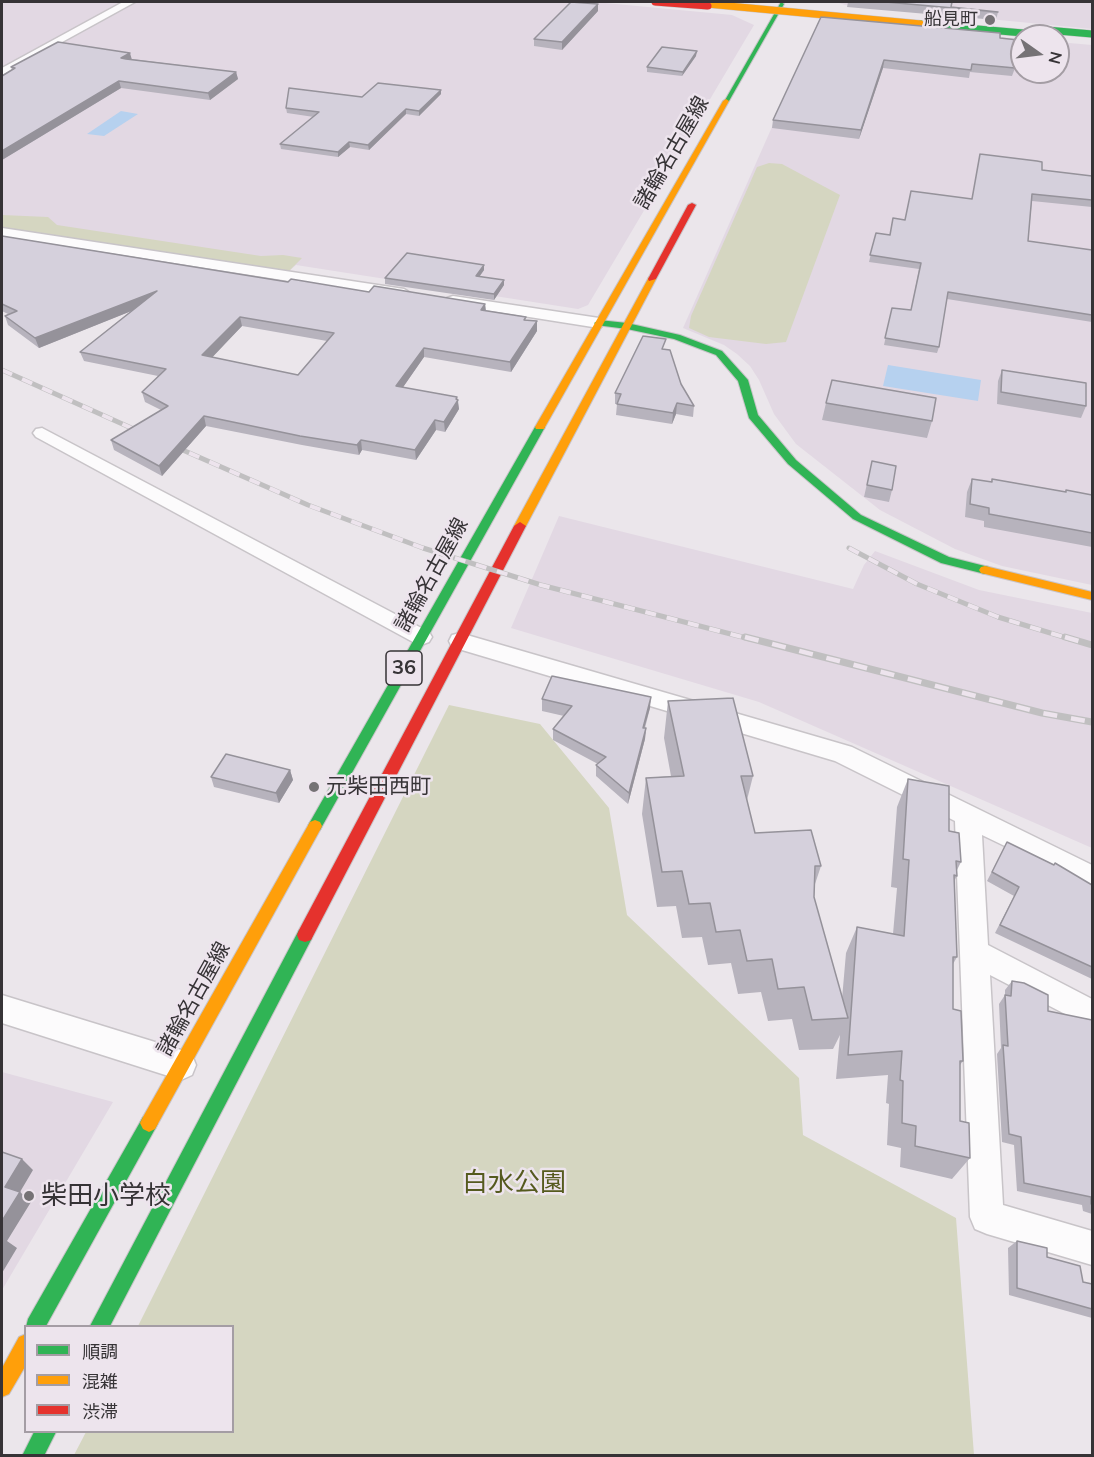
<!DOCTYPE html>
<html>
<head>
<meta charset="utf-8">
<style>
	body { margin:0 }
	#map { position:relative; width:1094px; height:1457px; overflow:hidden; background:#ebe6eb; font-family:Mulish,"Noto Sans JP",sans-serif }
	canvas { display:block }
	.frame { position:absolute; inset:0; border:3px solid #363336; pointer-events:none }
	.legend { position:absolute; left:24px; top:1325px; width:210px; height:108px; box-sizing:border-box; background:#ede4ed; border:2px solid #a49da4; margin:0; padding:8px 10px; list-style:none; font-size:18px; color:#363336 }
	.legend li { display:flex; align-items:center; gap:12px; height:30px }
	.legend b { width:30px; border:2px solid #a49da4 }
	.north { position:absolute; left:1010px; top:24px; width:60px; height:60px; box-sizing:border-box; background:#ede4ed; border:2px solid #a49da4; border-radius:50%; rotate:104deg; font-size:16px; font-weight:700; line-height:24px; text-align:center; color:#363336 }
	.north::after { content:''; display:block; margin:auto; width:21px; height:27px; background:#757275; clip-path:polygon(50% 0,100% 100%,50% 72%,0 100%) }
</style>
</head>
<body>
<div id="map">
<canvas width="1094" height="1457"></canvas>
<div class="frame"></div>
<ul class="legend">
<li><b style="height:8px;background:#30b455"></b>順調</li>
<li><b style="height:8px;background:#ff9f0a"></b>混雑</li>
<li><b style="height:8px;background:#e5322d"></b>渋滞</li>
</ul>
<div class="north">N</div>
</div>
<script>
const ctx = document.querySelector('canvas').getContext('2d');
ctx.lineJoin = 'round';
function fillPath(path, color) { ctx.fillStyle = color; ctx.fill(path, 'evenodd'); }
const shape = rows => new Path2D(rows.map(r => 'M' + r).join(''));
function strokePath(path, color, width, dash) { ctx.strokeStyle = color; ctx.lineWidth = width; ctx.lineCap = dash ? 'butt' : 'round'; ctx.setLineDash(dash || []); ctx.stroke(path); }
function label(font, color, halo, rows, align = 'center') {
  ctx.font = font + ' Mulish,"Noto Sans JP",sans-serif'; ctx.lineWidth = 5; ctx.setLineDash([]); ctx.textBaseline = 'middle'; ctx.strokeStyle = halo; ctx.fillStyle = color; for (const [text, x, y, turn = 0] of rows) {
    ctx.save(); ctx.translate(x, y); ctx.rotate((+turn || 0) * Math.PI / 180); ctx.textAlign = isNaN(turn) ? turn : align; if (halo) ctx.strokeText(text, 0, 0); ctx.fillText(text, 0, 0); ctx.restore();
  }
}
fillPath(shape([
	[2,2,595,2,732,15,754,25,588,305,578,309,296,265,287,273,2,227],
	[836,2,1092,2,1092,29,845,5],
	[830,21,1022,39,1022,72,1058,72,1058,42,1092,45,1092,585,1002,566,955,549,880,510,796,444,774,414,759,380,750,366,737,354,724,345,683,328,818,23],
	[559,516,853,589,864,565,875,551,979,590,1092,613,1092,848,759,702,511,628],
	[2,1072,113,1102,2,1290]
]), '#e2d8e3');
fillPath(shape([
	[769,163,782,164,840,195,786,342,766,344,709,337,689,328,691,316,757,167],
	[2,215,48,217,57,225,261,256,283,255,302,258,287,273,2,227],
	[449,705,540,724,609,808,627,915,799,1078,803,1135,956,1218,974,1455,74,1455,86,1432,232,1432,232,1326,138,1326]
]), '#d5d6c1');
fillPath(shape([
	[121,111,138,114,104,136,87,134],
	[888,365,981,380,978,401,883,386]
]), '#b6d1ef');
const street = shape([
	[123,2,135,2,2,75,2,68,123,2],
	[2,228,404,289,412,294,404,299,2,236,2,228],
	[453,296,599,318,607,323,599,328,447,304,445,301,447,298,453,296],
	[42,428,429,632,432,637,429,642,421,645,413,642,36,437,33,433,36,429,42,428],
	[460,633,852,747,1092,865,1092,888,982,835,988,945,1092,999,1092,1028,990,975,1003,1205,1092,1231,1092,1265,987,1234,975,1229,970,1217,955,821,835,761,452,647,449,641,452,635,460,633],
	[2,995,181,1050,192,1055,196,1065,192,1075,181,1080,2,1023,2,995]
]);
const fast = shape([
	[781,2,784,4,729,101,724,102,781,2],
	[599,320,627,323,680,335,722,351,748,380,758,415,796,460,861,515,949,557,989,567,991,570,989,573,985,574,941,563,853,519,788,464,749,418,738,381,716,355,674,339,627,329,596,325,594,323,599,320],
	[540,424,545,427,320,830,315,832,310,830,308,826,310,822,535,427,540,424],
	[305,928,311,930,313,935,311,940,110,1326,90,1326,299,930,305,928],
	[149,1114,155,1117,158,1123,155,1129,46,1326,26,1327,28,1319,143,1117,149,1114],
	[34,1432,56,1432,44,1456,22,1456,34,1432]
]);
const slow = shape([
	[726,99,729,101,545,427,544,429,536,429,535,427,723,101,726,99],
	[649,277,656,279,526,526,520,530,516,529,514,526,649,277],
	[985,566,1092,592,1092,600,981,573,979,570,981,567,985,566],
	[315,820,320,822,322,826,320,830,155,1129,149,1132,143,1129,140,1123,143,1117,310,822,315,820],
	[26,1334,26,1365,9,1394,2,1397,2,1368,19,1337,26,1334]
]);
const jam = shape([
	[692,203,696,205,656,279,649,281,648,279,688,205,692,203],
	[520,522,526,526,311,940,305,942,299,940,297,935,299,930,514,526,520,522]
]);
strokePath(street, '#c8c4c8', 3);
strokePath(fast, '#c8c4c8', 2);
strokePath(slow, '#c8c4c8', 2);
strokePath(jam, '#c8c4c8', 2);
fillPath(street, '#fcfbfc');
fillPath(fast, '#30b455');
fillPath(slow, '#ff9f0a');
fillPath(jam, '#e5322d');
const railFar1 = shape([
	[2,370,147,435],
	[169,444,308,505,423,548,541,585,750,639],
	[849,548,917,584,998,617,1070,639]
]);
const rail = shape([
	[745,637,1042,713,1092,722],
	[1065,637,1092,645]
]);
strokePath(railFar1, '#c0bfc0', 5);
strokePath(rail, '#c0bfc0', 7);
strokePath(railFar1, '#ede4ed', 4, [11]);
strokePath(rail, '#ede4ed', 4.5, [14]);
const fastBridge = shape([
	[921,24,1057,36],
	[1035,29,1092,34]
]);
const slowBridge = shape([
	[686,2,921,24]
]);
const jamBridge = shape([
	[655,2,708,6]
]);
strokePath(fastBridge, '#c8c4c8', 8, []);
strokePath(slowBridge, '#c8c4c8', 8, []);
strokePath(jamBridge, '#c8c4c8', 8, []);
strokePath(fastBridge, '#30b455', 7);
strokePath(slowBridge, '#ff9f0a', 7);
strokePath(jamBridge, '#e5322d', 7);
fillPath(shape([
	[848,2,952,2,951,7,998,12,996,20,847,7],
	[598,11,562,50,534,46,534,39],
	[821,17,1015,68,1012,76,970,72,969,78,883,68,859,139,772,128,773,120],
	[696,56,682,76,647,72,647,67],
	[132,59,236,72,238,79,210,100,121,88,2,160,2,76,12,70,11,67],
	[441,90,441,94,419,116,406,114,369,150,350,147,338,157,281,149,280,144,314,117,287,113,286,108,362,97],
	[980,154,1042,170,1092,176,1092,207,1032,201,1028,241,1092,250,1092,322,947,299,939,347,937,353,884,345,892,308,911,310,919,269,869,262,876,233,890,235,972,199],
	[2,236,288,282,369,292,485,304,486,311,526,320,537,331,511,372,424,357,403,387,458,400,459,409,445,432,436,430,416,460,362,450,359,455,302,445,206,426,162,476,114,450,111,440,161,410,145,402,142,392,158,376,84,361,80,352,131,311,39,348,8,325,5,316,8,314,2,311],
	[242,326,327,341,298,375,212,357],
	[484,265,484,270,480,276,504,285,494,300,385,284,385,278],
	[665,349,681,384,694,406,693,417,676,414,672,424,616,415,617,404,615,404,615,393],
	[1002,370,1086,406,1081,418,997,404,998,381],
	[826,403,932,421,927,438,822,420],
	[872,461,892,490,889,502,864,497],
	[972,479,991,482,992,479,1065,492,1066,490,1092,495,1092,547,984,527,984,521,965,517,967,492],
	[542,699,650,708,645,728,646,728,645,739,628,804,596,776,596,765,598,764,553,740,553,729,564,716,542,711],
	[668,701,753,776,747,800,755,833,821,866,815,884,814,897,842,999,846,953,857,927,893,934,897,888,891,887,897,807,908,779,949,831,961,862,957,870,957,876,954,881,957,957,953,964,953,1009,963,1061,960,1065,960,1121,970,1158,952,1179,900,1167,901,1148,887,1145,889,1104,886,1103,888,1075,836,1079,840,1035,833,1049,799,1050,792,1019,768,1021,761,992,738,994,731,963,708,965,702,937,682,938,676,906,657,907,642,814,646,778,671,776,664,738],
	[290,770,293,780,279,803,214,787,211,777],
	[1007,842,1092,885,1092,979,995,933,1014,896,987,881],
	[1012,981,1048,1011,1092,1020,1092,1214,1083,1211,1082,1205,1017,1191,1014,1145,1002,1142,997,1054,1001,1048,999,1004,1005,995,1005,990],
	[1017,1241,1047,1257,1083,1282,1092,1284,1092,1318,1009,1295,1008,1248]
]), '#b7b3bd');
fillPath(shape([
	[598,4,598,11,562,50,562,42],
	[697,51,696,56,682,76,683,72],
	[130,53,132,60,121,58],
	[884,60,883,68,859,139,861,130],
	[236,72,238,79,210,100,208,93],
	[119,81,121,88,2,160,2,151],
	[441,90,441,94,419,116,419,111],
	[406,109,406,114,369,150,368,145],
	[349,142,350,147,338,157,338,152],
	[484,265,484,270,476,281,476,276],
	[504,280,504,285,494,300,494,294],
	[157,291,159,300,39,348,35,338],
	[485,304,486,313,481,310],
	[240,317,242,326,205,365,202,355],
	[537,321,537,331,511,372,510,362],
	[424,348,424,357,397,396,396,386],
	[457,397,459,409,445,432,444,422],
	[677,403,676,414,672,424,673,413],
	[204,416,206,426,162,476,159,466],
	[435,420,436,430,416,460,415,450],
	[361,440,362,450,359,455,357,445],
	[651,697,650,708,641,739,643,728],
	[646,728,645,739,628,804,629,793],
	[290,770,293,780,279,803,276,793],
	[22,1159,33,1170,20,1192,31,1202,7,1241,17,1248,2,1273,2,1221,5,1187]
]), '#95929a');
const building = shape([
	[571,2,598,4,562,42,534,39,571,2],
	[886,2,952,2,951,7,998,12,886,2],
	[821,17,1000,33,1000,38,1018,40,1015,68,972,64,971,70,884,60,861,130,773,120,821,17],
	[58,42,130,53,121,58,126,59,236,72,208,93,119,81,2,151,2,76,15,68,11,67,58,42],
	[662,47,697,51,683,72,647,67,662,47],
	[378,83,441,90,419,111,406,109,368,145,349,142,338,152,280,144,319,112,286,108,289,88,362,97,378,83],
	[980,154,1037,161,1042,162,1042,170,1092,176,1092,200,1032,194,1028,241,1092,250,1092,315,948,292,939,347,885,338,892,308,911,310,921,263,870,255,876,233,890,235,893,218,905,220,911,191,972,199,980,154],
	[2,236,288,282,291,279,369,292,374,286,485,304,481,310,526,317,524,320,537,321,510,362,424,348,396,386,457,397,456,399,458,400,444,422,435,420,415,450,361,440,357,445,300,436,204,416,159,466,111,440,168,406,142,392,166,369,80,352,157,291,35,338,5,316,17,311,2,304,2,236],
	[240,317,334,333,298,375,202,355,240,317],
	[407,253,484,265,476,276,504,280,494,294,385,278,407,253],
	[643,336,666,339,662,349,670,350,681,384,694,406,677,403,673,413,617,404,621,394,615,393,643,336],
	[1002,370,1086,383,1086,406,1001,392,1002,370],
	[832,380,936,398,932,421,826,403,832,380],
	[872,461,896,466,892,490,867,485,872,461],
	[972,479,992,482,992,479,1066,492,1066,490,1092,495,1092,533,989,514,989,508,970,504,972,479],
	[552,676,651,697,643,728,646,728,629,793,596,765,606,757,553,729,572,706,542,699,552,676],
	[733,698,753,776,741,776,755,833,811,830,821,866,815,866,814,897,848,1018,812,1020,804,987,778,989,772,959,747,961,740,930,716,932,710,903,689,904,682,871,662,872,646,778,684,776,668,701,733,698],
	[226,754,290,770,276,793,211,777,226,754],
	[908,779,949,786,949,831,959,833,961,862,956,861,957,876,954,875,957,957,953,957,953,1009,961,1011,963,1061,960,1061,960,1121,969,1123,970,1158,915,1146,916,1126,902,1123,903,1081,900,1080,902,1051,848,1055,857,927,904,936,909,860,903,859,908,779],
	[1007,842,1054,865,1055,863,1092,885,1092,967,1000,925,1019,887,992,872,1007,842],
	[1012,981,1024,983,1048,995,1048,1011,1092,1020,1092,1204,1091,1204,1091,1197,1024,1183,1021,1137,1009,1134,1003,1045,1008,1046,1005,995,1011,996,1012,981],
	[2,1152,22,1159,5,1187,20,1192,2,1221,2,1152],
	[1017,1241,1047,1248,1047,1257,1080,1266,1083,1282,1092,1284,1092,1309,1017,1288,1017,1241]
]);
fillPath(building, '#d5d0dc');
strokePath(building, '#95929a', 1.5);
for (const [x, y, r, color] of [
	[990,20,6,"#757275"],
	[314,787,6,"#757275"],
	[29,1196,6,"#757275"]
]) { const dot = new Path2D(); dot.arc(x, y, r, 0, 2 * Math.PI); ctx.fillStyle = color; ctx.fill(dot); strokePath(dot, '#ede4ed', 2); }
label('18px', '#363336', '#ede4ed', [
	["船見町",978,20]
], 'right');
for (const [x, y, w] of [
	[404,668,36]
]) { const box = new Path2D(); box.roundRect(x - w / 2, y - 17, w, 34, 4.5); ctx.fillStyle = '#ede4ed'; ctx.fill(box); strokePath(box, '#363336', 1.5); }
label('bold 20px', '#363336', null, [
	["36",404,668]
]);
label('21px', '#363336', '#ede4ed', [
	["諸輪名古屋線",672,153,-60],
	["諸輪名古屋線",432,575,-61],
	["諸輪名古屋線",194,999,-61]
]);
label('21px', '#363336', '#ede4ed', [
	["元柴田西町",326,787]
], 'left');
label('26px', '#555a1e', '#ede4ed', [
	["白水公園",514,1183]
]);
label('26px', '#363336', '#ede4ed', [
	["柴田小学校",41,1196]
], 'left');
</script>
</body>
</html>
